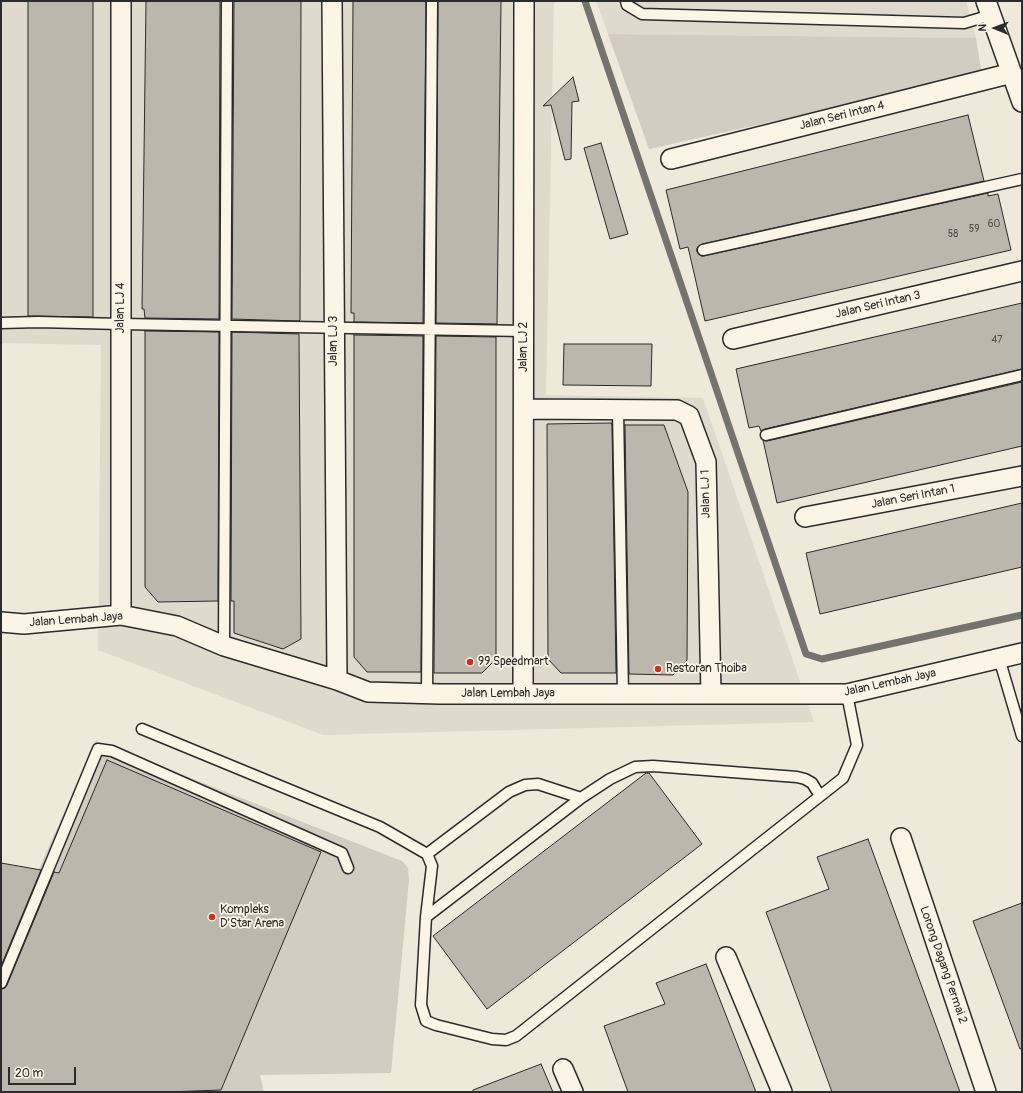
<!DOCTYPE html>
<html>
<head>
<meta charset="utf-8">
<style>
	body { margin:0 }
	#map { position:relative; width:1023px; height:1093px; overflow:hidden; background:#efe9da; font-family:Pangolin,sans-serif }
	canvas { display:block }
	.frame { position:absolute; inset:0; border:2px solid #2b2b2b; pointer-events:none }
	.north { position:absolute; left:975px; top:8px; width:40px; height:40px; -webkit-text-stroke:3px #fcf5e5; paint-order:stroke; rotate:271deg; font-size:11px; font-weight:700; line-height:16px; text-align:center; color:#2b2b2b }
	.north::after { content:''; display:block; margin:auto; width:14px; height:18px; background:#2b2b2b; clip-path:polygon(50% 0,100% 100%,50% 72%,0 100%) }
	.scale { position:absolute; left:8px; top:1067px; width:68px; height:18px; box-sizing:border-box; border:2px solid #2b2b2b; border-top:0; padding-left:5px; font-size:12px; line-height:14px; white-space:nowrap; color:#2b2b2b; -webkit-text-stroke:3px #fcf5e5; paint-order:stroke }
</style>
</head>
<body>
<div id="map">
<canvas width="1023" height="1093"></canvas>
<div class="frame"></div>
<div class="north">N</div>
<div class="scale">20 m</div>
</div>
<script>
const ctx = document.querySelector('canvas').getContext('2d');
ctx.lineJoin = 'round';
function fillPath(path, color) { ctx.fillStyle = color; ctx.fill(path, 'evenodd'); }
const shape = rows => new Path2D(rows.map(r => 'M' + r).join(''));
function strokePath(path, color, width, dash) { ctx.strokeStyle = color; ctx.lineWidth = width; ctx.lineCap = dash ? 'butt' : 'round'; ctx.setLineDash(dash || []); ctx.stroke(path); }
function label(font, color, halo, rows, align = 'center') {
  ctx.font = font + ' Pangolin,sans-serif'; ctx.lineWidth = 3.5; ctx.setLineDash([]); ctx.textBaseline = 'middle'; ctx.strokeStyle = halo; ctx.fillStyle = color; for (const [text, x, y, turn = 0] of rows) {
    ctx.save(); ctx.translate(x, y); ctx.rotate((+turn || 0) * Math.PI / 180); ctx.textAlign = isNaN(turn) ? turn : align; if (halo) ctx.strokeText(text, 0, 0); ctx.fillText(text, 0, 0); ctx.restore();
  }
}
fillPath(shape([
	[1,1,554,1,546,395,703,398,814,722,323,735,98,650,101,345,1,343],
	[596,1,966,1,976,38,608,34]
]), '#e0dacc');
fillPath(shape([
	[608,34,976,38,982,75,649,149],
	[96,741,402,861,408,868,409,880,391,1073,260,1075,264,1092,1,1092,1,954]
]), '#d2cdc0');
strokePath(shape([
	[585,1,806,654,822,659,1022,615]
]), '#75736d', 7);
const building = shape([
	[28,1,93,1,93,317,28,316,28,1],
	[146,1,220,1,219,319,145,318,144,309,142,309,146,1],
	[234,1,301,1,300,298,300,320,299,321,232,319,234,1],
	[353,1,426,1,423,323,354,322,354,313,351,313,353,1],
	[438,1,501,1,497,324,436,323,438,1],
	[573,77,579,101,572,102,571,159,565,160,551,105,543,106,573,77],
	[968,115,984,181,702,244,697,248,697,252,701,256,704,256,988,193,988,196,998,194,1011,250,705,321,688,247,680,249,666,190,968,115],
	[601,143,628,234,610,239,584,148,601,143],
	[1022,303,1022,369,765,429,761,431,759,426,749,428,736,369,1022,303],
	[145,331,219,332,218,601,158,602,145,587,145,331],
	[232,332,299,334,301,639,283,649,234,633,234,601,231,601,232,332],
	[354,335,423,336,421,672,367,672,354,657,354,335],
	[436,336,496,337,496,659,482,673,434,673,436,336],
	[564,344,652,344,651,386,563,385,564,344],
	[1022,382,1022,446,777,503,763,440,767,441,1022,382],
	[611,423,612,425,616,673,561,673,548,659,547,424,611,423],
	[625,425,664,425,688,492,687,660,673,675,629,674,625,425],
	[1022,503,1022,567,820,614,806,553,1022,503],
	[107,760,321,852,221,1090,167,1092,1,1092,1,989,5,988,7,985,54,872,59,873,107,760],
	[646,773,649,773,702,844,487,1009,433,936,646,773],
	[868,839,938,1031,960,1092,832,1092,766,912,829,889,817,857,868,839],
	[1,863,41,870,1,966,1,863],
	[1022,903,1022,1048,1020,1049,973,921,1022,903],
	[706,964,756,1092,628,1092,604,1026,665,1004,656,983,706,964],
	[541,1064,553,1092,473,1092,473,1090,541,1064]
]);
fillPath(building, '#bcb7ac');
strokePath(building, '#2b2b2b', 1);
const service = shape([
	[626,1,627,5,642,14,964,23,991,15],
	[703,250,1022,179],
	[1,323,38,322,121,324,524,331],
	[618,410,623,694],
	[766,435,1022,375],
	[224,646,227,1],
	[999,658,1022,736],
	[427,693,432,1],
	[142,729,380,827,427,854,432,866,426,917,421,1005,426,1021,436,1025,492,1039,506,1040,516,1036,843,778,857,745,847,694],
	[427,854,509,792,525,785,538,784,581,798],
	[426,917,581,798,610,779,635,767,653,766,797,777,805,779,812,783,820,796],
	[1,983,98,749,112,751,342,853,348,868]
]);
const minor = shape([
	[121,1,121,615],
	[332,1,337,680],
	[986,1,1022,102],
	[671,159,1012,73],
	[733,339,1022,271],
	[524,409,677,410,689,416,706,462,711,694],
	[805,517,1022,476],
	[1,622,24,624,121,615,177,626,224,646,337,680,368,692,440,694,847,694,1022,653],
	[523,694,524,1],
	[901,838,986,1092],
	[726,957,782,1092],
	[563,1069,573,1092]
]);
strokePath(service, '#2b2b2b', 13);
strokePath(minor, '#2b2b2b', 22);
strokePath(service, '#fcf5e5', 10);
strokePath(minor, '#fcf5e5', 19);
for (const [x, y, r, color] of [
	[470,662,4,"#c8321e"],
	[658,669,4,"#c8321e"],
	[212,917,4,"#c8321e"]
]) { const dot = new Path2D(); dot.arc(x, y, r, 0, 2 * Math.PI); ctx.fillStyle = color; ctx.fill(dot); strokePath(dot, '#fcf5e5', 1.5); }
label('10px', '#4f4e4b', null, [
	["60",994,224],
	["59",974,229],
	["58",953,234],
	["47",997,340]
]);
label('12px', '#2b2b2b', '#fcf5e5', [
	["Jalan Seri Intan 4",842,116,-14],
	["Jalan Seri Intan 3",878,305,-13],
	["Jalan LJ 4",121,308,-90],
	["Jalan LJ 3",334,341,-90],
	["Jalan LJ 2",524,347,-90],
	["Jalan LJ 1",706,494,-91],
	["Jalan Seri Intan 1",913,497,-11],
	["Jalan Lembah Jaya",76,620,-4],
	["Jalan Lembah Jaya",890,683,-12],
	["Jalan Lembah Jaya",508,694],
	["Lorong Dagang Permai 2",943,965,71]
]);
label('12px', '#2b2b2b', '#fcf5e5', [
	["99 Speedmart",478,662],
	["Restoran Thoiba",666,669],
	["Kompleks",220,910],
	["D'Star Arena",220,924]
], 'left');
</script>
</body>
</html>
